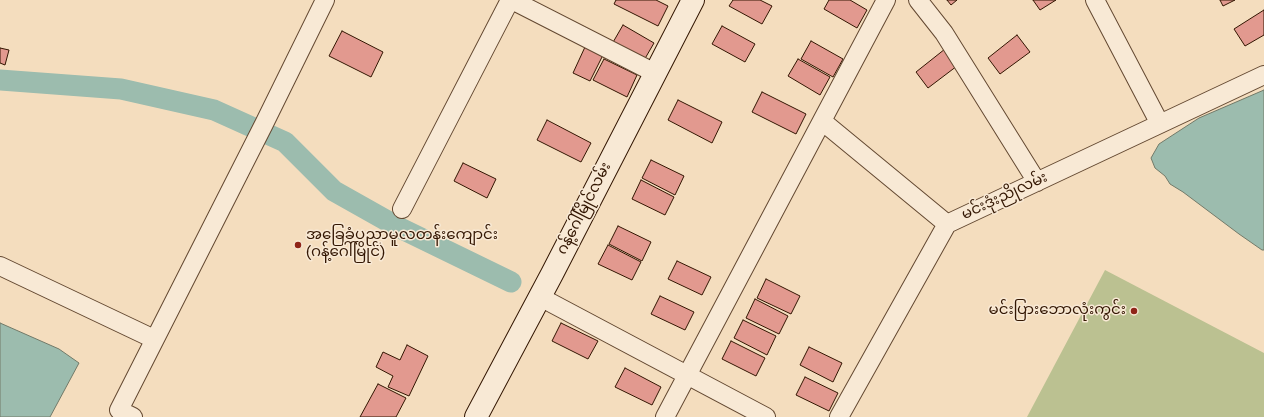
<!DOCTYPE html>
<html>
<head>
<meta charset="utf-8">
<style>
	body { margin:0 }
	canvas { display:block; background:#f4ddbe }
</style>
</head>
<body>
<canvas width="1264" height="417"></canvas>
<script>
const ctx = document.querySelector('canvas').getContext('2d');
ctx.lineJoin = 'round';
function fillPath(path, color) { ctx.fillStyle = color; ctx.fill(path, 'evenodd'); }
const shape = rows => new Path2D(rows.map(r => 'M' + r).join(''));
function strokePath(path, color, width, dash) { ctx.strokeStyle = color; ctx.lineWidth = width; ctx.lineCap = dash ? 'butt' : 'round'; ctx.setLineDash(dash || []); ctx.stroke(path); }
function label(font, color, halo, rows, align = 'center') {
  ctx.font = font + ' "IM FELL DW Pica","Noto Sans Myanmar",serif'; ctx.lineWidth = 3; ctx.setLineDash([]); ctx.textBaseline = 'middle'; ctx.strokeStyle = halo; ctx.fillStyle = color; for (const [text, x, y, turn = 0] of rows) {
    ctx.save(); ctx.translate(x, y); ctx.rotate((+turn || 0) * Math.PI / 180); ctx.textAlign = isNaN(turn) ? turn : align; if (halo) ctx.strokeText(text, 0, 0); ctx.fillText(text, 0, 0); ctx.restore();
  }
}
fillPath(shape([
	[1105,270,1264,353,1264,417,1027,417]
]), '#bbc191');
const water = shape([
	[1264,90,1264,250,1262,250,1239,234,1183,192,1170,184,1165,176,1155,168,1151,158,1159,144,1199,118,1264,90],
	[0,323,59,349,79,363,50,417,0,417,0,323]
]);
fillPath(water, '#9cbcae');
strokePath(water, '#727a69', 1);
strokePath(shape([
	[0,80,121,89,214,110,285,142,334,191,398,227,511,282]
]), '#9cbcae', 21);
const building = shape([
	[616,0,656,0,668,6,658,26,614,4,616,0],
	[733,0,760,0,772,6,762,24,729,6,733,0],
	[829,0,850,0,867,10,857,28,824,9,829,0],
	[947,0,957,0,951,5,947,0],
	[1033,0,1056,0,1040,10,1033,0],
	[1220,0,1235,0,1223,6,1220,0],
	[1264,10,1264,35,1245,46,1234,29,1264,10],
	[623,25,654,43,643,62,612,44,623,25],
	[722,26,755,44,745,62,712,44,722,26],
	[342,31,383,52,371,77,329,56,342,31],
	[1017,35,1030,52,1000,74,988,58,1017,35],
	[811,41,843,59,833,77,801,59,811,41],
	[585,47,603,55,590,81,573,73,585,47],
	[0,48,9,50,5,65,0,63,0,48],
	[945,49,957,66,928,88,916,72,945,49],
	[604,59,637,75,627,97,593,80,604,59],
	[798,59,830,77,820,95,788,76,798,59],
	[762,92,806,114,796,134,752,112,762,92],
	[678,100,722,122,712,143,668,120,678,100],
	[547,120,591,143,581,162,537,140,547,120],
	[651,160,684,176,675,195,642,178,651,160],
	[463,163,496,179,487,198,454,181,463,163],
	[641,180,674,197,665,215,632,199,641,180],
	[618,226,651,242,642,261,609,244,618,226],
	[608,245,641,262,632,280,598,264,608,245],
	[677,261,711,277,702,295,668,279,677,261],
	[766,279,800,296,791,314,757,298,766,279],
	[660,296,694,312,685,330,651,314,660,296],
	[755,299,788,316,779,334,746,318,755,299],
	[743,320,776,336,767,355,734,338,743,320],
	[561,323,598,341,588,359,552,341,561,323],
	[731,341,765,358,756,376,722,359,731,341],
	[407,345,428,356,409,396,388,387,393,376,376,367,383,352,400,360,407,345],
	[809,347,842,363,833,382,800,365,809,347],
	[625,368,661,387,652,405,615,387,625,368],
	[805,377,838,393,829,411,796,395,805,377],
	[378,384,406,398,396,417,360,417,378,384]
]);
fillPath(building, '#e2998f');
strokePath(building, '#331602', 1);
const street = shape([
	[512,0,655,73],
	[918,0,944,33,1037,182],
	[1095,0,1160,124],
	[822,121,947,224],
	[402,209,510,0],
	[0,266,154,339],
	[540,297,766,417],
	[133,417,119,410,264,124,325,0],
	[665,417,886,0],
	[839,417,947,224,1264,75]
]);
const secondary = shape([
	[476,417,552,274,693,0]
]);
strokePath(street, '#634831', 20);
strokePath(secondary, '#331602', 24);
strokePath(street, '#f8e9d5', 18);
strokePath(secondary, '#f8e9d5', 22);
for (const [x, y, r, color] of [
	[298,245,4,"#8f2418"],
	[1134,311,4,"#8f2418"]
]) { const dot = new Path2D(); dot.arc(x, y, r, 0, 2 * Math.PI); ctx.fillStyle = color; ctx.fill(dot); strokePath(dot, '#f8e9d5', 1.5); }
label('15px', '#331602', '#f8e9d5', [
	["မင်းဒုံးညိုလမ်း",1005,197,-25],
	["ဂန့်ဂေါ်မြိုင်လမ်း",585,209,-63]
]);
label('15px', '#331602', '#f8e9d5', [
	["အခြေခံပညာမူလတန်းကျောင်း",306,236],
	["(ဂန့်ဂေါ်မြိုင်)",306,253],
	["မင်းပြားဘောလုံးကွင်း",1126,311,"right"]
], 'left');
</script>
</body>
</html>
